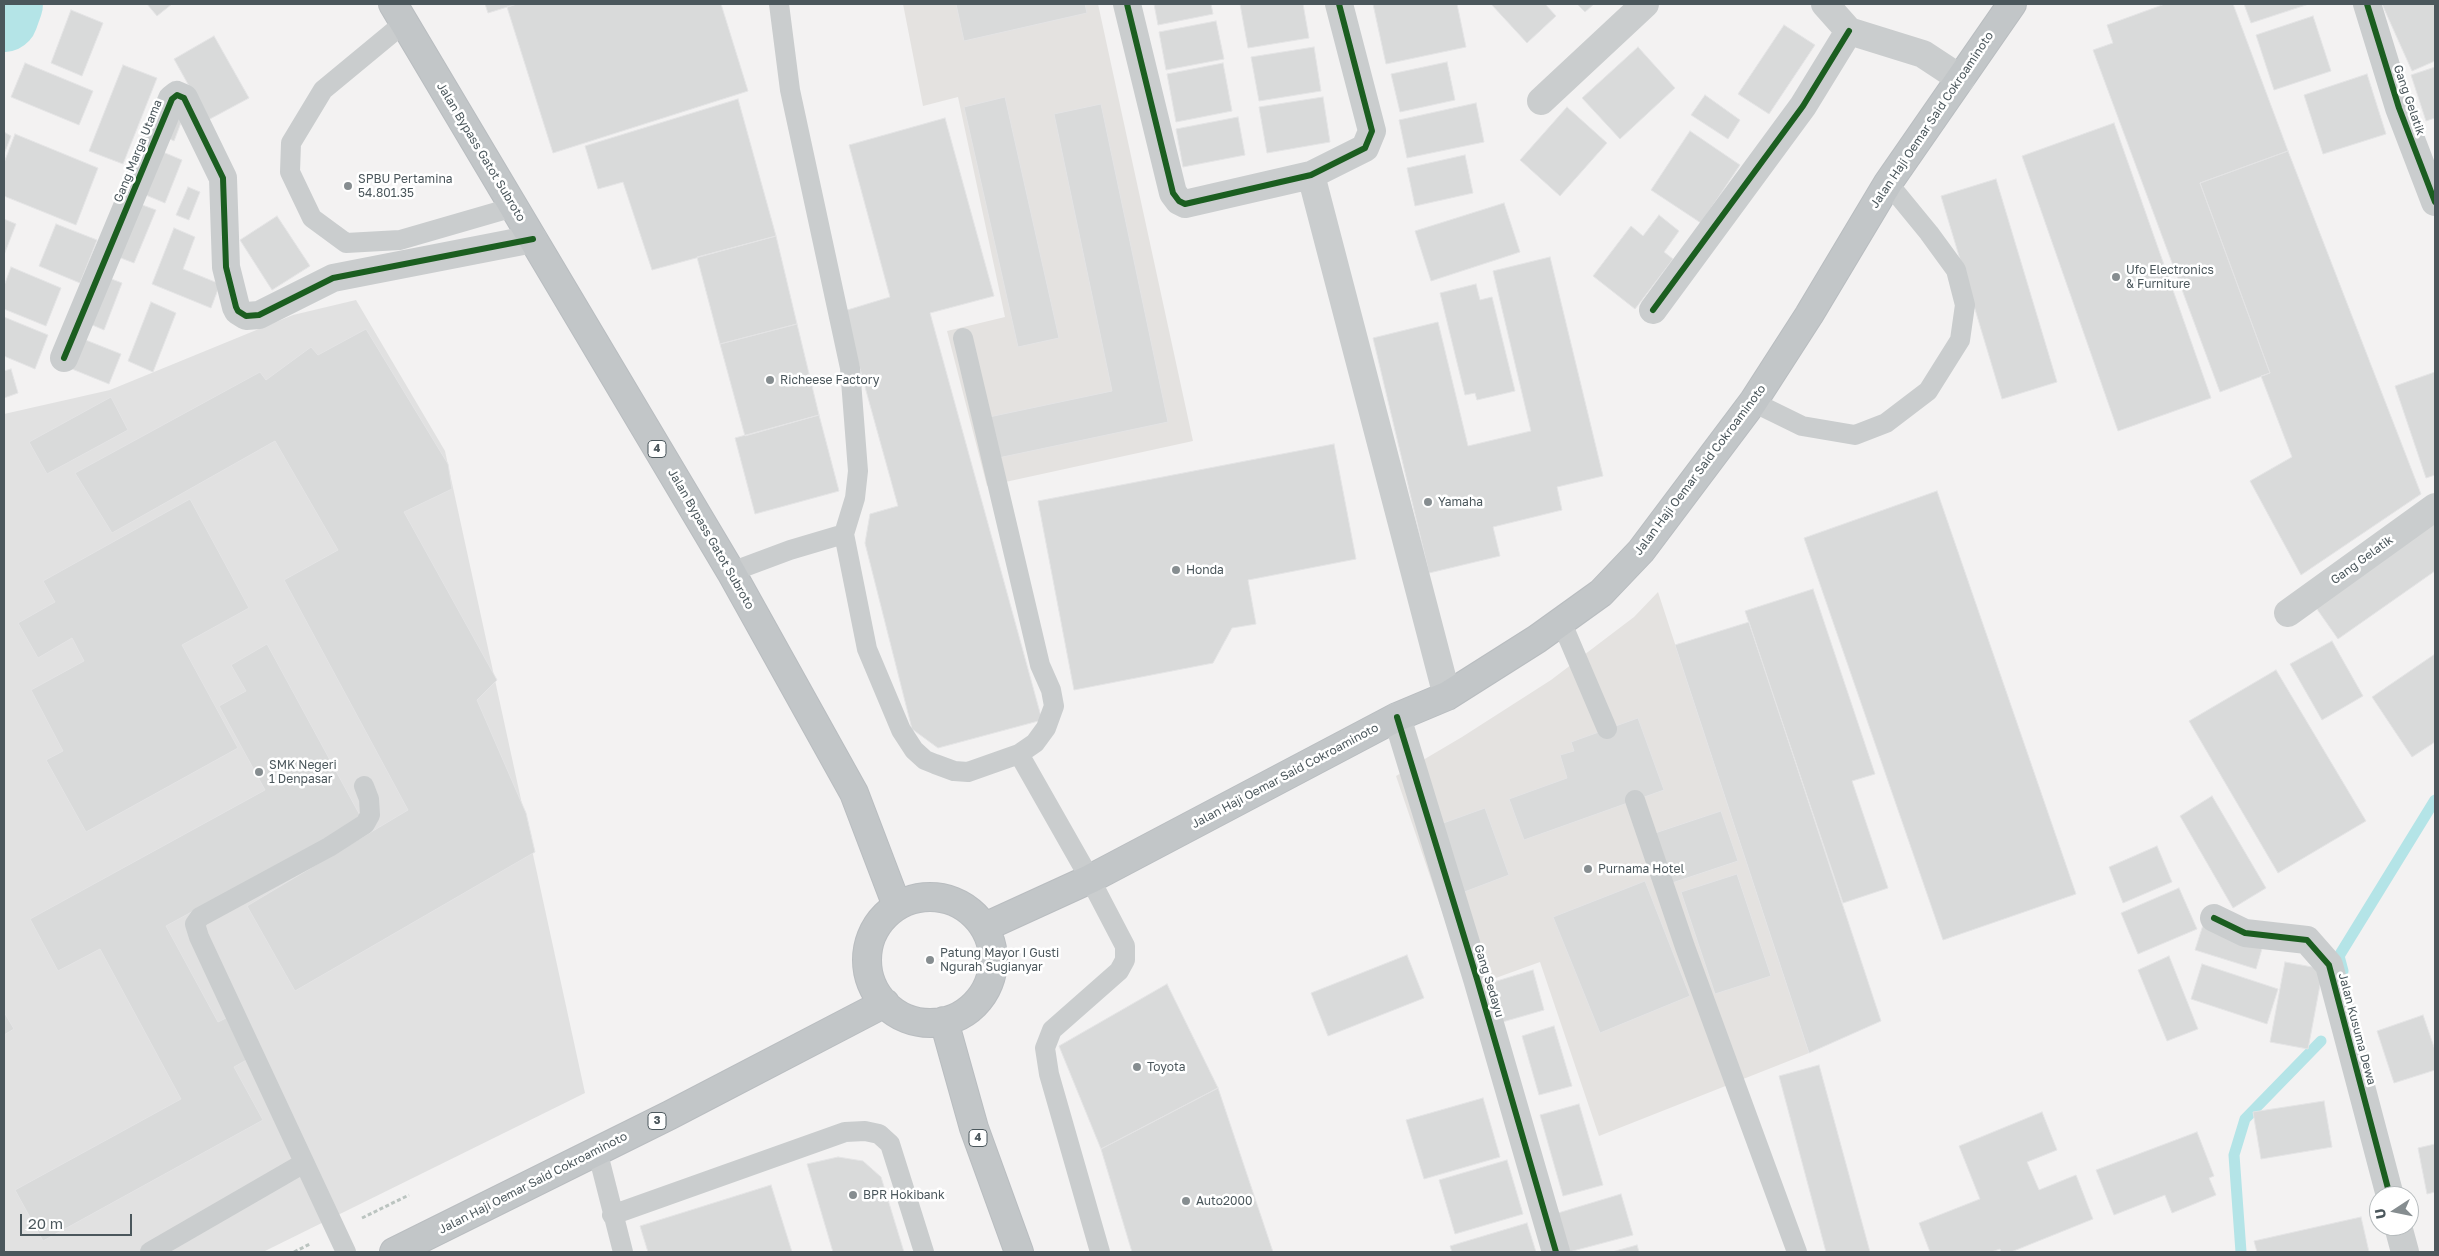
<!DOCTYPE html>
<html>
<head>
<meta charset="utf-8">
<style>
	body { margin:0 }
	#map { position:relative; width:2439px; height:1256px; overflow:hidden; background:#f3f2f2; font-family:"Golos Text",sans-serif }
	canvas { display:block }
	.frame { position:absolute; inset:0; border:5px solid #4b575c; pointer-events:none }
	.north { position:absolute; left:2369px; top:1186px; width:50px; height:50px; box-sizing:border-box; background:#fff; border:1px solid #b7bcbe; border-radius:50%; rotate:259deg; font-size:14px; font-weight:700; line-height:20px; text-align:center; color:#4b575c }
	.north::after { content:''; display:block; margin:auto; width:18px; height:22px; background:#868d90; clip-path:polygon(50% 0,100% 100%,50% 72%,0 100%) }
	.scale { position:absolute; left:20px; top:1214px; width:112px; height:22px; box-sizing:border-box; border:2px solid #4b575c; border-top:0; padding-left:6px; font-size:15px; line-height:18px; white-space:nowrap; color:#4b575c; -webkit-text-stroke:4px #fff; paint-order:stroke }
</style>
</head>
<body>
<div id="map">
<canvas width="2439" height="1256"></canvas>
<div class="frame"></div>
<div class="north">U</div>
<div class="scale">20 m</div>
</div>
<script>
const ctx = document.querySelector('canvas').getContext('2d');
ctx.lineJoin = 'round';
function fillPath(path, color) { ctx.fillStyle = color; ctx.fill(path, 'evenodd'); }
const shape = rows => new Path2D(rows.map(r => 'M' + r).join(''));
function strokePath(path, color, width, dash) { ctx.strokeStyle = color; ctx.lineWidth = width; ctx.lineCap = dash ? 'butt' : 'round'; ctx.setLineDash(dash || []); ctx.stroke(path); }
function label(font, color, halo, rows, align = 'center') {
  ctx.font = font + ' "Golos Text",sans-serif'; ctx.lineWidth = 5; ctx.setLineDash([]); ctx.textBaseline = 'middle'; ctx.strokeStyle = halo; ctx.fillStyle = color; for (const [text, x, y, turn = 0] of rows) {
    ctx.save(); ctx.translate(x, y); ctx.rotate((+turn || 0) * Math.PI / 180); ctx.textAlign = isNaN(turn) ? turn : align; if (halo) ctx.strokeText(text, 0, 0); ctx.fillText(text, 0, 0); ctx.restore();
  }
}
fillPath(shape([
	[903,4,1098,4,1193,441,987,486,947,331,1005,317,958,97,923,106],
	[1658,592,1809,1053,1599,1136,1540,962,1468,988,1396,776,1462,737,1551,680,1634,617]
]), '#e4e2e0');
fillPath(shape([
	[356,300,445,451,585,1093,263,1252,4,1252,4,414,110,390,293,315]
]), '#e1e1e1');
strokePath(shape([
	[2343,971,2339,956,2435,800],
	[2241,1252,2234,1155,2245,1119,2321,1041]
]), '#b4e4e7', 11);
strokePath(shape([
	[4,18,9,4]
]), '#b4e4e7', 68);
const building = shape([
	[147,4,172,4,157,16,147,4],
	[485,4,517,4,488,13,485,4],
	[517,4,721,4,748,91,553,153,507,7,517,4],
	[956,4,1085,4,1087,13,964,41,956,4],
	[1154,4,1211,4,1213,14,1158,25,1154,4],
	[1240,4,1303,4,1309,38,1248,48,1240,4],
	[1373,4,1457,4,1466,47,1386,64,1373,4],
	[1491,4,1545,4,1556,16,1527,43,1491,4],
	[1577,4,1594,4,1585,12,1577,4],
	[2165,4,2233,4,2288,151,2200,183,2270,373,2220,392,2093,50,2113,43,2107,25,2165,4],
	[2244,4,2309,4,2251,23,2244,4],
	[2382,4,2435,4,2435,61,2412,71,2382,4],
	[71,10,103,23,82,76,51,63,71,10],
	[2313,16,2331,71,2274,90,2256,35,2313,16],
	[1216,21,1224,59,1166,70,1159,32,1216,21],
	[1784,25,1815,45,1769,114,1738,94,1784,25],
	[214,36,249,98,208,120,174,59,214,36],
	[1314,47,1321,91,1259,101,1251,57,1314,47],
	[1638,47,1675,88,1620,139,1582,98,1638,47],
	[1447,62,1455,100,1400,112,1391,74,1447,62],
	[25,63,93,91,79,125,11,97,25,63],
	[1223,63,1232,111,1176,122,1167,74,1223,63],
	[123,65,157,78,123,164,89,151,123,65],
	[2435,67,2435,118,2426,121,2411,75,2435,67],
	[2367,74,2386,134,2323,154,2304,95,2367,74],
	[1705,95,1740,120,1728,139,1691,115,1705,95],
	[1005,97,1059,338,1018,347,964,107,1005,97],
	[1323,97,1330,142,1267,153,1259,107,1323,97],
	[738,99,776,236,652,270,623,182,598,189,585,146,738,99],
	[1476,103,1484,142,1407,158,1399,120,1476,103],
	[1101,104,1168,422,998,458,989,417,1112,391,1054,114,1101,104],
	[1567,107,1607,143,1560,196,1520,160,1567,107],
	[174,117,182,120,174,141,166,137,174,117],
	[1238,117,1245,155,1183,167,1176,129,1238,117],
	[945,118,994,296,930,313,1042,720,938,748,912,729,865,543,870,514,898,506,844,311,890,297,849,145,945,118],
	[2114,123,2211,398,2118,431,2022,156,2114,123],
	[1690,131,1740,165,1701,223,1651,190,1690,131],
	[4,132,11,136,4,154,4,132],
	[15,134,98,168,76,225,4,196,4,163,15,134],
	[158,150,182,160,165,203,141,193,158,150],
	[2288,151,2421,494,2301,575,2250,481,2292,457,2261,376,2270,373,2200,183,2288,151],
	[1465,155,1473,193,1415,206,1407,168,1465,155],
	[1996,179,2057,382,2002,399,1941,196,1996,179],
	[188,187,200,192,189,220,176,215,188,187],
	[134,202,156,210,134,263,113,255,134,202],
	[1504,203,1520,252,1431,281,1415,231,1504,203],
	[1659,215,1679,231,1664,252,1673,259,1635,309,1593,276,1631,226,1643,236,1659,215],
	[277,216,310,266,272,290,240,240,277,216],
	[4,219,16,224,4,255,4,219],
	[56,224,97,240,80,283,39,266,56,224],
	[174,228,195,237,183,269,220,284,211,308,152,284,174,228],
	[776,236,797,324,720,344,697,257,776,236],
	[1550,257,1603,476,1557,487,1562,510,1493,527,1500,556,1429,573,1373,338,1438,322,1468,446,1531,431,1493,271,1550,257],
	[11,267,61,288,46,326,4,309,4,286,11,267],
	[101,275,122,283,104,330,83,321,101,275],
	[1476,284,1480,300,1492,297,1515,391,1477,400,1475,393,1465,395,1440,293,1476,284],
	[151,302,176,313,153,372,128,361,151,302],
	[4,317,48,335,35,369,4,356,4,317],
	[797,324,819,415,745,436,720,344,797,324],
	[366,329,448,464,452,489,404,512,497,680,477,700,526,813,535,852,295,991,247,906,408,810,284,580,338,550,275,441,112,533,75,473,260,372,266,380,311,347,318,355,366,329],
	[83,339,121,354,109,384,72,369,83,339],
	[11,369,18,393,4,398,4,371,11,369],
	[2435,372,2435,475,2426,478,2395,386,2435,372],
	[111,397,128,430,47,474,29,442,111,397],
	[819,415,839,491,755,514,735,438,819,415],
	[1334,444,1356,559,1248,580,1256,624,1232,628,1213,663,1074,690,1038,501,1334,444],
	[1937,491,2076,894,1943,940,1804,538,1937,491],
	[190,499,249,608,182,645,238,748,86,832,46,760,63,751,31,690,84,661,72,638,38,658,18,623,55,602,43,581,190,499],
	[2435,515,2435,571,2338,639,2312,602,2435,515],
	[1813,589,1875,774,1852,781,1888,888,1843,903,1745,611,1813,589],
	[1749,622,1881,1021,1809,1053,1675,645,1749,622],
	[2332,641,2363,696,2322,720,2290,664,2332,641],
	[267,644,362,819,166,926,218,1022,230,1016,252,1057,234,1067,263,1120,43,1241,15,1190,181,1099,100,949,58,971,30,919,265,790,219,706,246,691,231,665,267,644],
	[2435,654,2435,742,2412,757,2372,697,2435,654],
	[2276,670,2366,821,2278,873,2189,721,2276,670],
	[1638,718,1664,790,1524,840,1509,799,1567,778,1560,755,1574,751,1571,742,1638,718],
	[2212,796,2266,888,2233,908,2180,816,2212,796],
	[1485,808,1509,875,1459,894,1435,826,1485,808],
	[1721,811,1738,861,1669,884,1652,834,1721,811],
	[2157,846,2172,882,2123,903,2109,867,2157,846],
	[1737,874,1771,976,1715,994,1681,892,1737,874],
	[1645,881,1690,996,1600,1033,1553,917,1645,881],
	[2179,888,2197,929,2138,954,2121,913,2179,888],
	[2204,922,2264,942,2256,969,2195,950,2204,922],
	[1407,955,1424,998,1328,1036,1311,993,1407,955],
	[2169,956,2198,1029,2167,1041,2138,970,2169,956],
	[2285,962,2323,969,2308,1049,2270,1042,2285,962],
	[2202,964,2278,989,2267,1024,2191,999,2202,964],
	[1533,970,1544,1010,1499,1023,1487,984,1533,970],
	[1167,984,1218,1088,1101,1149,1059,1046,1167,984],
	[4,1012,14,1029,4,1035,4,1012],
	[2423,1015,2435,1050,2435,1070,2394,1083,2377,1031,2423,1015],
	[1554,1026,1572,1086,1539,1095,1522,1036,1554,1026],
	[1819,1065,1870,1252,1826,1252,1779,1076,1819,1065],
	[1218,1088,1273,1252,1132,1252,1101,1149,1218,1088],
	[1483,1098,1500,1157,1424,1179,1406,1120,1483,1098],
	[2324,1101,2332,1147,2261,1159,2253,1112,2324,1101],
	[1579,1104,1603,1185,1563,1196,1540,1115,1579,1104],
	[2042,1112,2057,1150,2027,1162,2039,1190,2076,1175,2093,1219,2011,1252,2001,1252,2000,1249,1991,1252,1930,1252,1919,1223,1980,1199,1959,1146,2042,1112],
	[2197,1132,2214,1176,2209,1178,2216,1195,2172,1213,2165,1195,2114,1215,2096,1170,2197,1132],
	[2435,1144,2435,1192,2427,1194,2418,1148,2435,1144],
	[838,1157,863,1161,881,1177,904,1252,833,1252,807,1164,838,1157],
	[1507,1160,1523,1214,1455,1234,1439,1180,1507,1160],
	[771,1185,792,1252,648,1252,640,1226,771,1185],
	[1621,1194,1633,1235,1569,1252,1558,1213,1621,1194],
	[2361,1217,2369,1252,2257,1252,2254,1241,2361,1217],
	[1527,1223,1536,1252,1452,1252,1450,1246,1527,1223],
	[1637,1245,1639,1252,1612,1252,1637,1245]
]);
fillPath(building, '#d9dada');
strokePath(building, '#e4e4e5', 1);
const trunk = shape([
	[393,4,731,572,854,793,897,906],
	'867 960a63 63 0 1 1 126 0a63 63 0 1 1-126 0Z',
	[985,927,1090,879,1397,717,1447,696,1537,639,1601,593,1641,551,1753,402,1809,315,1888,183,2012,4],
	[944,1021,974,1128,1019,1252],
	[394,1252,670,1115,885,1003]
]);
strokePath(trunk, '#b9bdc0', 30);
strokePath(shape([
	[362,1218,409,1195],
	[294,1252,310,1244]
]), '#bbc4c0', 3, [4, 2.5]);
strokePath(shape([
	[779,4,790,90,850,368,858,471,855,498,844,534,867,649,901,730,914,750,925,760,935,764,954,771,968,772,1019,754,1035,743,1046,728,1054,706,1051,690,1040,665,963,338],
	[404,23,323,90,291,143,290,172,312,218,346,243,400,240,514,207],
	[1753,402,1802,426,1855,435,1886,423,1928,391,1960,340,1965,305,1956,270,1929,233,1888,183],
	[731,572,790,550,844,534],
	[1561,621,1607,729],
	[1019,754,1090,879,1125,946,1125,960,1119,971,1052,1030,1045,1048,1049,1074,1100,1252],
	[1635,800,1685,947,1797,1252],
	[597,1150,623,1252],
	[612,1215,845,1132,865,1131,879,1134,890,1144,924,1252],
	[150,1252,304,1163],
	[346,1252,199,937,195,924,200,917,329,847,365,824,370,815,369,799,364,786]
]), '#cacdce', 20);
strokePath(shape([
	[1127,4,1173,193,1179,201,1185,204,1311,175,1365,148,1372,131,1339,4],
	[1825,4,1849,31,1923,54,1961,79],
	[2367,4,2399,108,2435,202],
	[1541,101,1645,4],
	[1311,175,1447,696],
	[1653,310,1803,106,1849,31],
	[64,358,172,99,177,95,184,98,223,178,226,267,236,307,238,311,246,316,259,315,333,278,533,239],
	[2288,613,2435,507],
	[1397,717,1477,979,1556,1252],
	[2214,918,2245,933,2307,940,2329,965,2390,1196],
	[2398,1226,2405,1252]
]), '#cacdce', 28);
strokePath(trunk, '#c2c6c8', 28);
strokePath(shape([
	[1127,4,1173,193,1179,201,1185,204,1311,175,1365,148,1372,131,1339,4],
	[2367,4,2399,108,2435,202],
	[1653,310,1803,106,1849,31],
	[64,358,172,99,177,95,184,98,223,178,226,267,236,307,238,311,246,316,259,315,333,278,533,239],
	[1397,717,1477,979,1556,1252],
	[2214,918,2245,933,2307,940,2329,965,2390,1196]
]), '#1b5e20', 6);
for (const [x, y, r, color] of [
	[348,186,5,"#868d90"],
	[2116,277,5,"#868d90"],
	[770,380,5,"#868d90"],
	[1428,502,5,"#868d90"],
	[1176,570,5,"#868d90"],
	[259,772,5,"#868d90"],
	[1588,869,5,"#868d90"],
	[930,960,5,"#868d90"],
	[1137,1067,5,"#868d90"],
	[853,1195,5,"#868d90"],
	[1186,1201,5,"#868d90"]
]) { const dot = new Path2D(); dot.arc(x, y, r, 0, 2 * Math.PI); ctx.fillStyle = color; ctx.fill(dot); strokePath(dot, '#fff', 2); }
for (const [x, y, w] of [
	[657,449,18],
	[657,1121,18],
	[978,1138,18]
]) { const box = new Path2D(); box.roundRect(x - w / 2, y - 8.5, w, 17, 4); ctx.fillStyle = '#fff'; ctx.fill(box); strokePath(box, '#4b575c', 1); }
label('bold 11px', '#4b575c', null, [
	["4",657,449],
	["3",657,1121],
	["4",978,1138]
]);
label('12px', '#4b575c', '#fff', [
	["Gang Gelatik",2409,100,71],
	["Jalan Haji Oemar Said Cokroaminoto",1932,120,-56],
	["Gang Marga Utama",138,151,-68],
	["Jalan Bypass Gatot Subroto",481,152,59],
	["Jalan Haji Oemar Said Cokroaminoto",1700,470,-53],
	["Jalan Bypass Gatot Subroto",711,539,60],
	["Gang Gelatik",2362,560,-36],
	["Jalan Haji Oemar Said Cokroaminoto",1285,776,-28],
	["Gang Sedayu",1489,981,73],
	["Jalan Kusuma Dewa",2357,1029,75],
	["Jalan Haji Oemar Said Cokroaminoto",533,1183,-27]
]);
label('12px', '#4b575c', '#fff', [
	["SPBU Pertamina",358,179],
	["54.801.35",358,193],
	["Ufo Electronics",2126,270],
	["& Furniture",2126,284],
	["Richeese Factory",780,380],
	["Yamaha",1438,502],
	["Honda",1186,570],
	["SMK Negeri",269,765],
	["1 Denpasar",269,779],
	["Purnama Hotel",1598,869],
	["Patung Mayor I Gusti",940,953],
	["Ngurah Sugianyar",940,967],
	["Toyota",1147,1067],
	["BPR Hokibank",863,1195],
	["Auto2000",1196,1201]
], 'left');
</script>
</body>
</html>
